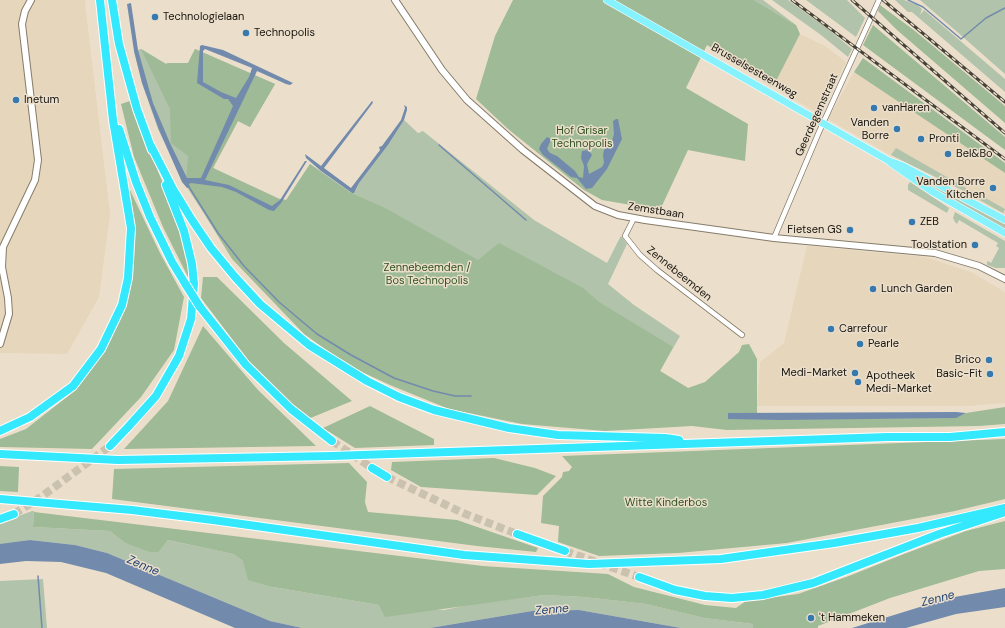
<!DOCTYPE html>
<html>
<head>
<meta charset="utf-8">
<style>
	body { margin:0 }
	canvas { display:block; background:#ebdfcc }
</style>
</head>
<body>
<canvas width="1005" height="628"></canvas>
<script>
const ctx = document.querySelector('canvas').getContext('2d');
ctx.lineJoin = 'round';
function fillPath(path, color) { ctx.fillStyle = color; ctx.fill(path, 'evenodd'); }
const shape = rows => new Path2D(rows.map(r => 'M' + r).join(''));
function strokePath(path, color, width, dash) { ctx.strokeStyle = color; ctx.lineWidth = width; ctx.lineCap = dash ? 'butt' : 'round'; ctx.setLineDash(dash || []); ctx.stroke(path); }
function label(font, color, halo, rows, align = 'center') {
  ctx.font = font + ' "DM Sans",sans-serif'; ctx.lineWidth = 3; ctx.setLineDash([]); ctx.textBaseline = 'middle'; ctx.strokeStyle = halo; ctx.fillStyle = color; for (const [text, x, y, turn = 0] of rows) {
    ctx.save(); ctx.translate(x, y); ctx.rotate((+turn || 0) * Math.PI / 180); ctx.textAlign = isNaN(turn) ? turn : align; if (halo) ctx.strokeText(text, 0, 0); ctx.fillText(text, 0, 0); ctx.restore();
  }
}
fillPath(shape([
	[0,0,85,0,85,3,110,214,99,297,67,354,0,353],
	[800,34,825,46,846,62,821,115,773,87],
	[854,72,1005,173,1005,215,944,181,885,152,828,119],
	[807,246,925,257,971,272,1005,292,1005,403,968,406,757,406,760,362,784,343]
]), '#e6d6bb');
fillPath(shape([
	[754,0,763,0,796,25],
	[772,0,788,0,828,29,852,49,848,57,821,35],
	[806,0,847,0,865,18,856,37],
	[895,0,904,0,917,5,922,9,920,15,924,10,1005,79,1005,92,912,12,908,12],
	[920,0,1005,0,1005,74,955,30],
	[141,49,166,64,168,63,188,63,195,49,275,84,250,127,238,121,213,168,280,199,287,200,310,164,352,193,356,190,359,183,388,145,404,120,418,133,423,131,534,220,607,263,627,224,621,236,627,244,608,284,634,305,680,336,660,371,688,388,226,247,188,189,158,129,142,83,134,51],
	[896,148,966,188,966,192,891,155],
	[910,182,949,208,947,213,908,190,908,185],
	[929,183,1005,224,1005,230,943,195,928,185],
	[973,191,1005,209,1003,213,971,195],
	[955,212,1005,241,1005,268,996,268,987,265,987,262,988,261,991,263,999,248,996,246,998,243,959,220,957,224,955,222,953,218],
	[32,511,34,511,33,527,110,531,125,543,159,552,168,540,233,554,243,561,273,587,379,605,444,610,473,604,544,595,584,597,646,604,704,618,753,624,753,628,681,628,579,610,532,611,430,628,302,628,270,621,107,553,75,545,30,540,0,545,0,523],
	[43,579,47,628,0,628,0,581]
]), '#b1c3aa');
fillPath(shape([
	[513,0,754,0,796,25,800,34,773,87,707,45,686,88,748,124,745,161,688,150,660,210,602,200,584,190,508,129,476,99,495,36],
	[880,5,915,31,1005,106,1005,123,897,30,878,11],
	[873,25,1005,137,1005,150,863,45],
	[141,49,166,64,168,63,188,63,195,49,275,84,250,127,238,121,213,168,279,199,286,200,310,164,349,192,385,208,478,260,499,243,583,288,599,302,673,347,660,371,688,388,705,382,739,352,742,345,749,344,757,359,757,414,728,413,728,419,955,418,966,413,1005,407,1005,424,979,426,727,430,692,426,605,431,522,424,449,409,390,385,349,366,304,334,232,259,186,184,188,156,171,143,170,109],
	[863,58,1005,163,1005,173,854,72],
	[130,101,174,211,187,257,189,275,188,277,163,227,134,157,121,104],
	[129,188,160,253,184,297,174,350,141,397,92,449,0,447,0,439,26,429,76,390,111,339,129,296,134,237],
	[203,277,217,277,284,343,352,401,308,419,255,369,201,298],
	[203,326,258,390,316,446,124,449,168,401],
	[370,406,434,439,434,445,355,448,323,428],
	[1005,439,1005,499,955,511,787,543,678,553,599,556,558,542,559,526,541,523,543,496,562,477,563,472,569,471,572,467,562,456],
	[494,458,535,468,556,476,537,495,421,487,391,470,392,462],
	[349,463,367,482,365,502,368,512,457,520,538,548,536,552,477,546,112,499,114,469],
	[0,466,19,467,18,492,0,491],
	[34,512,483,566,608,574,634,587,705,605,736,608,746,601,798,594,849,576,904,554,966,531,1005,521,1005,569,979,571,890,598,818,626,818,628,753,628,753,624,704,618,646,604,584,597,544,595,385,617,379,605,273,587,248,580,243,561,233,554,168,540,159,552,150,552,125,543,110,531,33,527]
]), '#9fba96');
fillPath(shape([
	[131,3,138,50,153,103,170,143,187,178,201,178,233,106,228,99,224,99,197,83,200,46,202,45,223,50,293,83,290,85,286,84,257,71,205,180,229,185,272,206,280,200,305,161,307,161,281,203,274,211,269,210,236,192,222,187,191,183,189,184,190,187,187,188,182,182,159,130,142,83,134,51,127,4],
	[205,49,252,68,249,77,236,98,221,92,203,82,203,51],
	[372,101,373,102,372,104,324,168,351,188,380,150,379,147,382,146,401,120,405,108,404,105,407,107,407,110,404,120,388,145,359,183,354,193,352,193,321,171,306,158,305,154,321,166],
	[616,119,618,119,622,139,607,169,592,188,586,189,577,178,571,177,543,155,539,149,541,144,547,137,551,139,547,149,550,153,557,156,575,171,579,177,583,178,584,166,581,158,582,151,588,150,592,155,587,164,589,174,602,167,604,163,603,155,604,150,612,141,614,134,613,121],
	[956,412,966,413,956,418,781,420,728,419,728,413],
	[30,540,75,545,107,553,270,621,302,628,235,628,106,573,61,562,26,561,0,564,0,544],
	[1005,588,1005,607,956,614,906,628,852,628,949,598],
	[579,610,681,628,430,628,532,611]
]), '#728bad');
strokePath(shape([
	[908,0,923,7,961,39,986,18,1005,8],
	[439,145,526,220],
	[189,187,218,233,244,266,279,302,317,334,351,355,394,378,433,391,455,396,471,396],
	[38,576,42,628]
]), '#728bad', 1.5);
strokePath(shape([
	[332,441,372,468],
	[387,477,463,513,517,534],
	[14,514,41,497,110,446],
	[565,551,639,577]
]), '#cbc1af', 8, [8, 4]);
const street = shape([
	[634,218,625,236,640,255,657,270,742,335],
	[774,238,819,132,879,0]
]);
const secondary = shape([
	[395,0,442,70,467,100,523,150,595,206,618,215,645,220,774,238,935,253,979,266,1005,279],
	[0,344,9,314,8,298,2,267,3,247,35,180,38,160,22,24,25,11,31,0]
]);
const primary = shape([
	[607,0,889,161,903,166,1005,220],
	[891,163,933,192,1005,233]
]);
const highway = shape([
	[112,0,119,44,137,109,152,150],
	[119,129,136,182,150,217,172,262,186,285],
	[151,146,173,189,192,220,211,248,235,277,260,304,309,345,367,381,399,397,434,410,509,428,558,435,665,438,679,440],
	[200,307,246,365,291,409,332,441],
	[0,431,30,417,73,386,101,349,122,305,128,278,131,228,113,120,100,0],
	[110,446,129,426,156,396,179,356,191,319,194,284,192,264,184,231,166,185],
	[0,454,118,460,332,456,888,437,950,437,1005,432],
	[372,468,387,477],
	[0,499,132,510,213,520,464,555,589,564,721,559,834,543,918,528,1005,508],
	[0,519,14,514],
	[517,534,565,551],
	[639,577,675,590,705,596,732,598,763,595,813,583,939,534,1005,512]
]);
strokePath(street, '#867c6a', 6);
strokePath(secondary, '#867c6a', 8);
strokePath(primary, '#fff', 8);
strokePath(highway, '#fff', 10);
strokePath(street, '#fff', 4.5);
strokePath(secondary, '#fff', 6);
strokePath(primary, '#85f2fe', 7);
strokePath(highway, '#34e9fd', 8);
const rail = shape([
	[792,0,1005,159],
	[852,0,1005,133],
	[883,0,1005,102]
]);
strokePath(rail, '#474238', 3);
strokePath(rail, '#ebdfcc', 1.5, [4.5]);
const highwayBridge = shape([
	[186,285,200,307]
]);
strokePath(highwayBridge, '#fff', 10, []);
strokePath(highwayBridge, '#34e9fd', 8);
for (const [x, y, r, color] of [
	[155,17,4,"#3579af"],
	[246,33,4,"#3579af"],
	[16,100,4,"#3579af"],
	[874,108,4,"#3579af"],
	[897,129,4,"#3579af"],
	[921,139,4,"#3579af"],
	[948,154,4,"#3579af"],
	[993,188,4,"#3579af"],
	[912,222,4,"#3579af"],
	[850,230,4,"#3579af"],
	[975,245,4,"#3579af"],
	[873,289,4,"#3579af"],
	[831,329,4,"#3579af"],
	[860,344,4,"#3579af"],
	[989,360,4,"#3579af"],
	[855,373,4,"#3579af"],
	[990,374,4,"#3579af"],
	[858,382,4,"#3579af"],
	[811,618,4,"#3579af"]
]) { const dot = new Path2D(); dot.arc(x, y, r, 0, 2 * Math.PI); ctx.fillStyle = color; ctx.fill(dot); strokePath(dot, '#ebdfcc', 1.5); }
label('11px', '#18140d', '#ebdfcc', [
	["Technologielaan",163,17],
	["Technopolis",254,33],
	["Inetum",24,100],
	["vanHaren",882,108],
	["Vanden",889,123,"right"],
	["Borre",889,136,"right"],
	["Pronti",929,139],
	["Bel&Bo",956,154],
	["Vanden Borre",985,182,"right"],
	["Kitchen",985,195,"right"],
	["ZEB",920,222],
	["Fietsen GS",842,230,"right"],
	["Toolstation",967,245,"right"],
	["Lunch Garden",881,289],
	["Carrefour",839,329],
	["Pearle",868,344],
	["Brico",981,360,"right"],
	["Medi-Market",847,373,"right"],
	["Basic-Fit",982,374,"right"],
	["Apotheek",866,376],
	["Medi-Market",866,389],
	["'t Hammeken",819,618]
], 'left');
label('11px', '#18140d', '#ebdfcc', [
	["Brusselsesteenweg",754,71,30],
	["Geerdegemstraat",817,115,-66],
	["Zemstbaan",656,211,9],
	["Zennebeemden",679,274,39]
]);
label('11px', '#2d511e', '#ebdfcc', [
	["Hof Grisar",582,131],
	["Technopolis",582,144],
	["Zennebeemden /",427,268],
	["Bos Technopolis",427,281],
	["Witte Kinderbos",666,503]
]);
label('italic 12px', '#204271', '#ebdfcc', [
	["Zenne",143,566,23],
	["Zenne",938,599,-14],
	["Zenne",552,610,-5]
]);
</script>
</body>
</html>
